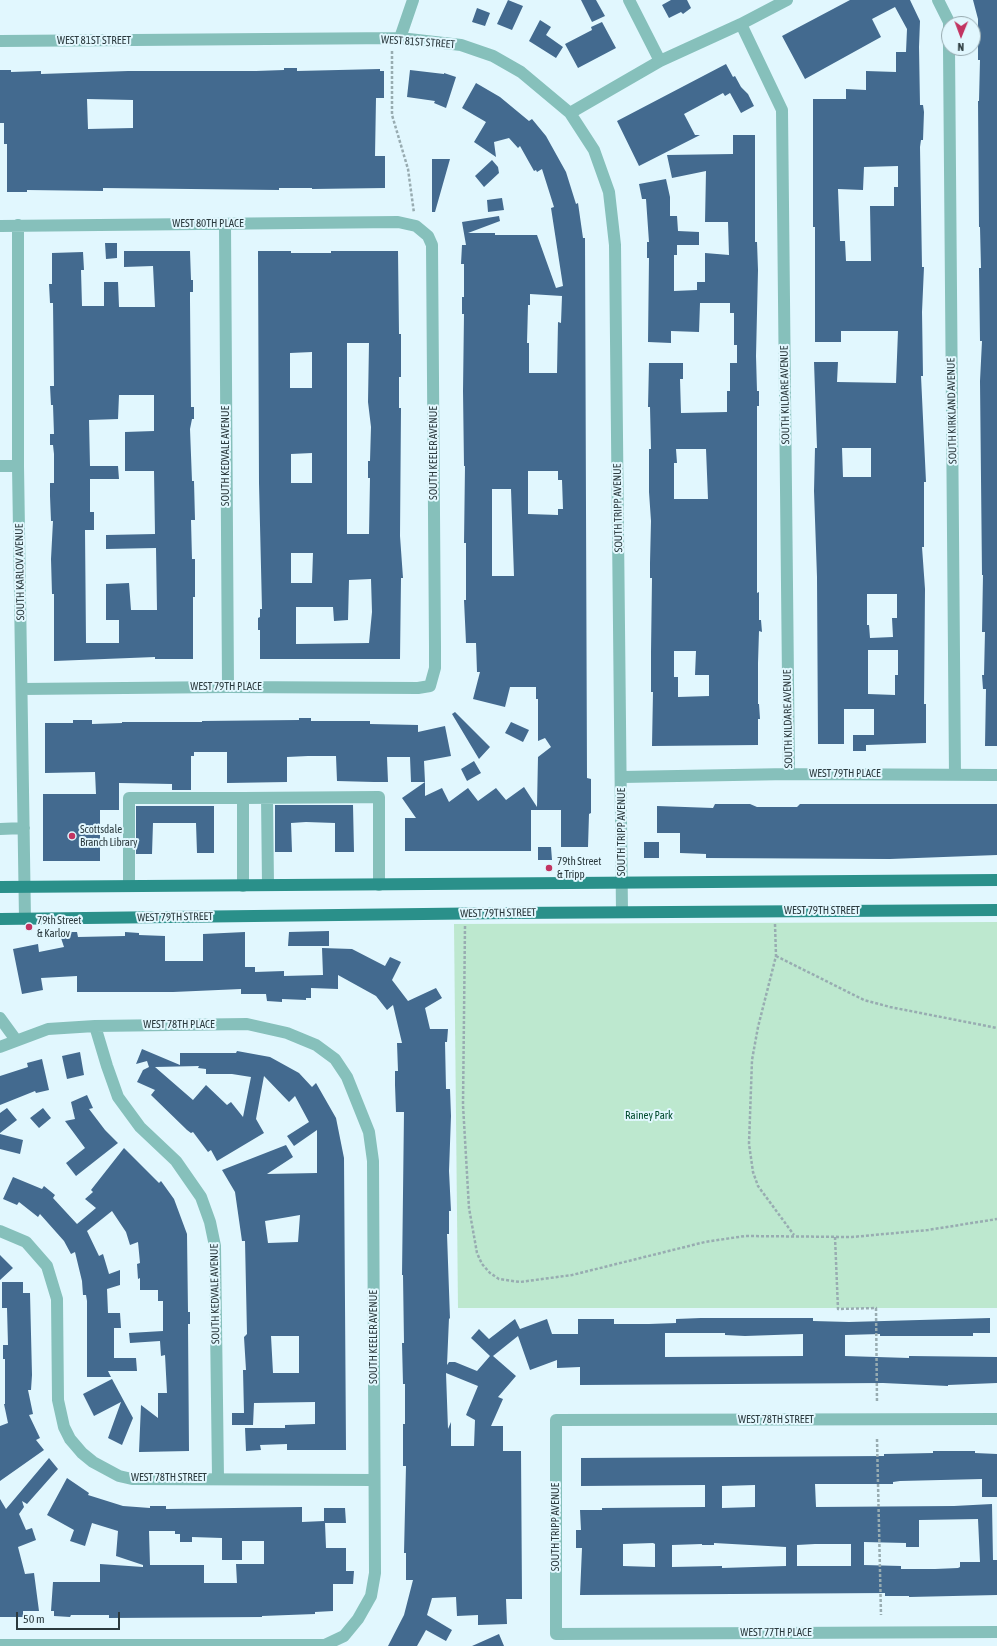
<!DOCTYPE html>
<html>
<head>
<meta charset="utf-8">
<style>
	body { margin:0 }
	#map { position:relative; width:997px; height:1646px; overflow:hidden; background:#e1f7fe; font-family:"Asap Condensed",sans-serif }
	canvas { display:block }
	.north { position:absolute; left:941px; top:16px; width:40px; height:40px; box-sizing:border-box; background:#e1f7fe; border:1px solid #98abb1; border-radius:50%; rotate:181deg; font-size:11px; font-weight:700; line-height:16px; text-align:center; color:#2b3a3e }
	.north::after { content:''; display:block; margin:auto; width:14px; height:18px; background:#c23461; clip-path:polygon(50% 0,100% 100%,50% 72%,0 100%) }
	.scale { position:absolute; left:16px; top:1612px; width:104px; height:18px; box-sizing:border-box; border:2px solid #2b3a3e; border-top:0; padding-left:5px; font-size:12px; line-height:14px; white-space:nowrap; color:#2b3a3e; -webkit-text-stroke:3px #e1f7fe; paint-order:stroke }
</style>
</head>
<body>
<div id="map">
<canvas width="997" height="1646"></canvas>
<div class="north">N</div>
<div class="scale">50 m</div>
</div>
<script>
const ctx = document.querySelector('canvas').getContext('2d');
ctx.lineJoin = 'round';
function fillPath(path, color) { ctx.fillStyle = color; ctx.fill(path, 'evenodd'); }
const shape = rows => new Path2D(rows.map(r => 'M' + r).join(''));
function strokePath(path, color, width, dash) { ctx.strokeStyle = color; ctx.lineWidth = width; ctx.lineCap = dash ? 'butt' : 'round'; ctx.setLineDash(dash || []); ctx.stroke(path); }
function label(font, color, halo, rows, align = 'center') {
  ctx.font = font + ' "Asap Condensed",sans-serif'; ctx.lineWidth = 4; ctx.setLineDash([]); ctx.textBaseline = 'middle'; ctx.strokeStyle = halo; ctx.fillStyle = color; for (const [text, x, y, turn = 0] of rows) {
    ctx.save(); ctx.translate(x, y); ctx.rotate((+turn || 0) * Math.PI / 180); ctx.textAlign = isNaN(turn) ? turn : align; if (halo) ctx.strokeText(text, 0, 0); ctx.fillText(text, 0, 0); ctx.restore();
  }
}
fillPath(shape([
	[997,922,997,1308,458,1308,454,924]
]), '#bde8cf');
fillPath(shape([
	[508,0,523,6,512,30,497,24],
	[581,0,596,0,605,16,592,22],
	[671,0,687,0,691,8,683,14,681,12,669,18,662,5],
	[850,0,910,0,920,21,919,47,920,105,923,105,924,112,923,140,921,140,920,147,922,267,924,267,922,312,923,376,921,376,926,482,924,482,924,547,922,547,925,589,924,704,926,704,926,743,866,745,866,751,853,751,853,735,874,735,874,709,844,709,844,744,818,744,817,577,814,491,815,448,817,448,814,362,838,362,837,382,896,383,898,331,841,331,841,342,815,342,815,227,813,227,813,99,846,99,846,89,866,90,866,71,896,72,896,52,906,52,907,29,895,7,872,19,881,37,805,79,782,36],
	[898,166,898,187,894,187,894,206,870,206,871,261,846,261,845,241,840,241,838,189,863,190,864,167],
	[842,448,871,448,871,477,843,477],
	[867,594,897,594,897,618,892,618,893,637,870,638,869,625,867,625],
	[868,650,898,650,898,675,895,675,895,695,868,694],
	[973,0,997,0,997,746,985,746,986,689,983,689,982,675,984,675,985,632,982,632,983,575,982,575,980,381,982,341,980,341,979,268,981,268,980,227,979,227,978,101,979,101,980,60,978,60,978,19],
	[477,8,490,13,485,26,472,22],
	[540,20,551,27,546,35,563,47,556,58,529,41],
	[602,22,616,48,578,68,565,44,592,30,591,27],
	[726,64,733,77,735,76,741,87,748,94,754,106,741,113,730,93,725,96,723,93,684,114,695,135,700,135,639,166,617,121],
	[284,68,297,68,297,71,380,69,380,71,384,71,384,98,376,98,375,156,385,156,385,188,312,189,312,188,279,188,279,190,103,188,103,191,27,190,27,192,7,192,7,144,4,144,4,123,0,123,0,70,11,70,11,72,41,71,41,74,128,71,256,71,284,70],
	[87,99,133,100,133,128,88,129],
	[410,70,444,74,444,73,456,77,446,108,434,103,435,101,407,97],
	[476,83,500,97,529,121,532,119,546,136,566,172,576,204,578,203,583,238,585,238,587,778,591,779,591,813,589,814,588,847,561,847,561,810,531,810,531,851,405,851,405,818,416,818,402,798,425,782,425,796,442,788,449,802,468,788,478,801,496,788,506,800,524,787,537,807,538,757,551,747,545,738,538,741,538,699,536,699,536,687,510,687,505,707,473,699,480,672,477,672,476,643,466,643,464,600,466,600,466,543,464,543,465,466,464,466,463,391,464,314,462,314,462,297,464,297,464,264,461,264,462,245,466,245,462,222,499,216,500,221,468,233,495,233,495,235,537,235,556,288,563,286,551,208,554,207,542,169,537,172,536,170,534,171,520,146,518,148,509,138,494,142,496,157,474,142,486,122,462,108],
	[530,294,562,296,561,323,558,322,557,373,529,373,529,343,527,343,528,305,530,305],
	[528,471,558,471,558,480,562,480,563,509,558,509,558,515,528,514],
	[492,489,511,489,514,576,492,576],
	[733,135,755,135,755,242,757,242,758,270,756,356,757,391,759,391,759,406,757,406,757,593,759,592,759,620,761,620,762,632,759,631,758,663,758,704,759,704,760,719,758,719,758,745,652,746,653,692,651,692,651,652,652,578,650,578,650,563,651,521,649,492,649,449,651,449,650,407,648,407,649,363,683,363,683,379,680,379,681,413,727,412,727,391,730,391,730,363,737,363,737,345,734,345,734,313,730,313,730,303,700,303,699,332,671,331,671,343,648,342,649,258,647,258,647,242,649,242,646,199,642,199,639,184,666,179,670,197,670,216,677,216,678,231,699,232,699,245,677,245,677,255,674,255,674,291,697,290,697,282,705,282,705,253,729,255,728,222,705,222,706,171,672,178,667,155,733,154],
	[676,449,706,449,708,499,674,499,674,463,677,463],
	[674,651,696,651,695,675,709,675,709,696,678,697,678,677,674,677],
	[432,159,450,159,435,212,432,212],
	[492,160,498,167,499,173,484,187,475,176],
	[502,198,504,210,488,212,487,200],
	[105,243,117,243,117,258,106,259],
	[124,251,190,251,191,280,193,280,193,292,190,292,190,301,191,407,194,407,194,419,192,419,190,429,192,481,194,481,195,520,191,520,192,559,195,559,195,597,193,597,193,659,155,659,155,657,54,661,54,594,52,594,51,559,53,521,51,521,50,496,50,483,54,483,54,454,53,445,50,445,50,434,54,434,53,405,51,405,50,386,54,386,53,303,50,303,49,284,52,284,52,253,83,252,84,270,81,270,82,306,104,306,104,282,118,282,119,307,155,307,153,266,124,267],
	[119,395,154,395,154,431,125,432,125,471,154,471,155,534,106,535,106,549,156,548,157,610,131,610,129,583,106,584,106,620,119,620,119,643,86,643,85,530,94,530,94,512,90,512,90,479,119,479,118,466,90,466,89,420,118,419],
	[258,251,291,251,291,253,331,253,331,251,398,251,399,334,401,334,401,377,399,377,399,408,401,408,400,536,403,578,401,578,400,659,260,659,260,630,258,630,258,618,260,617,260,609,262,609,259,483],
	[347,343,369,343,368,402,371,427,370,461,368,461,368,478,370,478,369,534,347,534],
	[312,352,312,388,290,388,290,353],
	[312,453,312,483,291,483,291,454],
	[291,553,313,553,312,583,291,583],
	[371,579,372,612,369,643,296,644,296,607,333,607,334,621,348,620,349,580],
	[455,712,490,747,479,759,452,714],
	[299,718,311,718,311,721,370,721,370,724,418,725,418,732,445,726,451,756,424,761,425,782,411,782,410,757,387,757,388,782,374,782,337,781,336,756,308,756,287,757,287,782,227,783,227,752,194,752,194,756,191,756,191,790,172,790,172,784,119,783,119,810,100,810,100,861,43,861,43,794,96,794,95,772,45,773,45,723,73,723,73,720,92,720,92,724,122,723,122,722,202,722,202,721,299,720],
	[511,722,529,730,523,742,505,733],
	[474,761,481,773,467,781,461,769],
	[715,804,750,804,757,807,797,807,800,804,997,804,997,855,890,859,706,858,706,854,680,853,680,833,657,833,657,806,713,808],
	[275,805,353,805,354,852,335,852,335,823,306,822,291,823,292,852,275,852],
	[136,806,214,806,214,853,197,853,196,823,153,823,152,854,136,854],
	[644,842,659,842,659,858,644,858],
	[538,847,551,847,552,860,538,860],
	[329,931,329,946,288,946,289,932],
	[59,932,77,932,78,937,125,936,125,932,139,933,139,935,165,936,165,961,203,961,203,934,245,932,245,967,255,967,255,972,284,971,284,976,323,975,322,948,352,949,385,966,390,957,401,962,392,980,408,1001,436,988,442,998,425,1008,430,1029,448,1029,447,1042,445,1042,446,1089,450,1089,451,1116,449,1171,451,1211,449,1211,449,1234,447,1234,450,1319,449,1318,447,1365,449,1362,455,1362,477,1371,490,1356,471,1338,479,1329,489,1339,515,1319,520,1329,547,1319,552,1334,578,1334,578,1319,614,1319,614,1324,649,1324,676,1323,676,1319,701,1318,813,1318,813,1321,849,1322,990,1318,990,1333,973,1333,973,1336,880,1336,880,1334,845,1335,845,1356,909,1358,909,1356,997,1357,997,1383,948,1385,948,1386,883,1383,580,1385,580,1367,557,1368,557,1360,530,1370,518,1336,493,1356,516,1376,498,1397,503,1399,491,1426,503,1426,503,1451,521,1451,522,1599,506,1599,507,1624,478,1625,478,1615,457,1616,456,1597,432,1598,427,1615,452,1630,446,1641,426,1630,417,1646,388,1646,404,1615,413,1580,406,1580,406,1553,404,1553,406,1466,403,1466,403,1424,405,1424,405,1384,403,1384,402,1343,404,1343,403,1275,402,1275,404,1112,396,1112,395,1085,395,1071,398,1071,397,1043,402,1043,393,1005,387,1010,376,996,338,975,338,989,311,988,311,998,306,998,306,1000,282,999,282,1002,267,1001,266,994,241,994,241,989,173,992,77,992,77,976,41,978,43,990,22,994,13,949,38,944,39,952,64,947],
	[665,1333,725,1333,725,1335,745,1336,803,1334,803,1356,665,1357],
	[446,1373,478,1386,466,1415,475,1420,474,1446,451,1446,451,1422,448,1429],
	[142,1049,180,1065,180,1053,236,1053,237,1051,270,1057,299,1073,312,1087,316,1083,336,1118,344,1158,346,1450,287,1450,287,1444,260,1445,261,1450,246,1451,245,1428,285,1428,285,1425,315,1424,315,1402,254,1403,253,1425,232,1425,232,1413,244,1413,243,1370,246,1370,244,1337,247,1334,245,1241,242,1241,235,1192,222,1170,286,1145,293,1157,267,1174,317,1173,317,1130,294,1146,287,1136,309,1122,295,1096,289,1102,264,1076,256,1119,264,1133,217,1161,211,1150,208,1152,193,1132,191,1133,187,1130,151,1095,155,1090,137,1082,143,1070,149,1067,147,1061,136,1064],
	[199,1066,198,1068,206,1069,206,1074,232,1074,251,1077,243,1117,231,1102,227,1105,206,1085,193,1100,155,1067],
	[300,1215,298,1242,268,1243,265,1221],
	[271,1336,299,1336,299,1373,273,1373],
	[80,1052,84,1075,67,1079,62,1056],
	[42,1059,49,1090,36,1093,35,1091,0,1105,0,1076,28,1067,27,1063],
	[87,1095,93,1108,89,1109,105,1130,118,1143,76,1176,66,1163,85,1148,65,1121,75,1119,71,1102],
	[7,1108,17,1120,0,1133,0,1113],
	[43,1108,51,1118,39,1128,30,1118],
	[0,1134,23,1140,20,1154,0,1149],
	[124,1148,159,1183,161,1181,174,1199,187,1234,188,1312,190,1312,190,1324,188,1324,189,1451,139,1452,141,1405,158,1418,158,1393,167,1393,165,1355,161,1356,160,1341,130,1343,129,1333,163,1331,163,1301,158,1301,158,1290,140,1290,140,1278,138,1279,137,1264,140,1263,138,1242,130,1245,126,1232,112,1211,87,1231,99,1256,103,1254,109,1274,120,1270,120,1285,107,1289,108,1313,120,1313,121,1328,114,1328,114,1358,136,1358,137,1371,108,1371,111,1377,87,1377,87,1301,86,1295,83,1295,82,1281,75,1252,71,1254,64,1241,40,1214,38,1217,19,1202,17,1205,3,1199,13,1177,42,1189,44,1186,55,1195,53,1198,77,1224,96,1208,85,1199,93,1192,91,1190],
	[0,1255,13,1268,0,1280],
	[2,1282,23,1282,23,1293,30,1293,32,1375,31,1390,28,1390,33,1414,29,1415,40,1438,36,1440,44,1450,0,1481,0,1426,8,1423,4,1404,5,1404,5,1359,3,1359,3,1345,8,1345,7,1308,2,1308],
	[112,1379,133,1418,122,1445,108,1438,121,1402,94,1416,83,1394],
	[933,1451,975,1451,975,1453,997,1454,997,1497,982,1497,982,1479,900,1481,893,1482,893,1484,815,1484,816,1507,954,1506,992,1504,993,1560,997,1560,997,1595,909,1597,909,1596,885,1596,885,1593,580,1595,582,1548,576,1548,576,1530,581,1530,580,1510,602,1510,602,1508,705,1507,705,1485,581,1486,581,1458,884,1456,884,1454,933,1453],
	[755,1485,755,1507,722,1508,722,1486],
	[978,1519,980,1562,960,1562,960,1567,958,1568,935,1569,901,1569,901,1566,864,1565,864,1542,906,1543,906,1547,919,1547,919,1520],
	[653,1543,655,1544,655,1567,623,1566,623,1544],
	[714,1543,786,1547,786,1566,722,1568,722,1566,672,1567,672,1545,702,1544,702,1545,714,1545],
	[815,1544,851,1544,851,1566,797,1566,797,1545],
	[49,1458,58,1469,27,1504,22,1501,24,1507,19,1514,26,1530,32,1528,36,1540,18,1547,25,1574,34,1573,39,1611,23,1611,23,1617,0,1617,0,1499,6,1509],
	[67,1478,89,1493,88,1495,123,1506,150,1508,150,1506,166,1506,166,1509,302,1507,302,1522,324,1521,324,1508,345,1508,346,1523,325,1523,326,1548,346,1548,346,1571,354,1571,353,1584,333,1584,333,1611,315,1612,315,1614,262,1616,262,1617,109,1618,109,1615,71,1615,70,1617,54,1616,54,1611,51,1611,53,1582,100,1582,100,1564,143,1567,143,1565,116,1556,118,1531,92,1523,85,1546,70,1541,74,1530,47,1515],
	[149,1531,175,1531,175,1534,180,1534,180,1542,192,1542,192,1537,222,1538,222,1560,242,1560,242,1541,264,1541,264,1564,236,1564,237,1583,204,1583,204,1565,150,1565],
	[499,1634,504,1646,472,1646]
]), '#436a8f');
strokePath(shape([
	[392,51,392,115,408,169,414,213],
	[775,924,776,956,758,1027,752,1060,749,1144,753,1172,758,1186,794,1235],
	[465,926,463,1105,469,1208,477,1253,482,1264,490,1273,499,1279,520,1282,572,1275,705,1242,745,1236,852,1237,928,1230,997,1219],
	[776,956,864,1000,890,1007,997,1028],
	[835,1237,838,1309,876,1308,877,1402],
	[877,1439,881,1615]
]), '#98acb1', 2.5, [3, 2]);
strokePath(shape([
	[629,0,660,61],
	[938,0,949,22,949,48],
	[741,24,782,110,789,774],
	[400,38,413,0],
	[0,41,400,38,461,45,493,56,521,72,570,113,594,150,609,192,615,245,622,912],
	[949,48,955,775],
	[570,113,660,61,741,24,787,0],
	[225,224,228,687],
	[18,225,18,466,25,919],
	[0,226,398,222,416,226,428,236,432,245,435,647,435,668,430,686],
	[0,466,18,466],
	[22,689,228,687,418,688,430,686],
	[622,777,789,774,997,775],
	[243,798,379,797,379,885],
	[267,798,268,885],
	[0,829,24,828],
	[129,886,129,798,243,798,243,886],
	[0,1018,16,1040],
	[95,1026,107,1066,118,1097,140,1127,176,1161,201,1197,210,1222,215,1246,218,1478],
	[0,1047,48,1029,95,1026,247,1024,287,1033,316,1045,335,1059,347,1077,369,1132,373,1161,375,1573,371,1596,358,1619,344,1636,325,1645,0,1645],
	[0,1231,26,1242,47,1266,57,1299,58,1400,64,1427,70,1439,82,1453,93,1462,119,1476,132,1479,374,1480],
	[997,1419,556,1420,556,1634,997,1632]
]), '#86c0bb', 12);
strokePath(shape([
	[0,887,997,880],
	[0,919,508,913,997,910]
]), '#2a908a', 12);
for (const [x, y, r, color] of [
	[72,836,4,"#c23461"],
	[549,868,4,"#c23461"],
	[29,927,4,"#c23461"]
]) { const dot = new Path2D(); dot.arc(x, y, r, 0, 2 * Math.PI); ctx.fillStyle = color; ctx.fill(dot); strokePath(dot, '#e1f7fe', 1.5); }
label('11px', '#2b3a3e', '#e1f7fe', [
	["WEST 81ST STREET",94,41],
	["WEST 81ST STREET",418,42,4],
	["WEST 80TH PLACE",208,224],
	["SOUTH KILDARE AVENUE",785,395,-91],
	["SOUTH KIRKLAND AVENUE",952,411,-91],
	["SOUTH KEELER AVENUE",434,453,-90],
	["SOUTH KEDVALE AVENUE",226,456,-90],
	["SOUTH TRIPP AVENUE",618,508,-91],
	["SOUTH KARLOV AVENUE",20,572,-91],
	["WEST 79TH PLACE",226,687],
	["SOUTH KILDARE AVENUE",788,719,-91],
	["WEST 79TH PLACE",845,774],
	["SOUTH TRIPP AVENUE",622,832,-90],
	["WEST 79TH STREET",822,911],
	["WEST 79TH STREET",498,913,-1],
	["WEST 79TH STREET",175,917,-1],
	["WEST 78TH PLACE",179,1025],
	["SOUTH KEDVALE AVENUE",215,1294,-91],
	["SOUTH KEELER AVENUE",374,1337,-90],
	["WEST 78TH STREET",776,1420],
	["WEST 78TH STREET",169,1478],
	["SOUTH TRIPP AVENUE",556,1527,-90],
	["WEST 77TH PLACE",776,1633]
]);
label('11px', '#2b3a3e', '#e1f7fe', [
	["Scottsdale",80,830],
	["Branch Library",80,843],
	["79th Street",557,862],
	["& Tripp",557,875],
	["79th Street",37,921],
	["& Karlov",37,934]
], 'left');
label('11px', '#004b2e', '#e1f7fe', [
	["Rainey Park",649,1116]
]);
</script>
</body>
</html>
